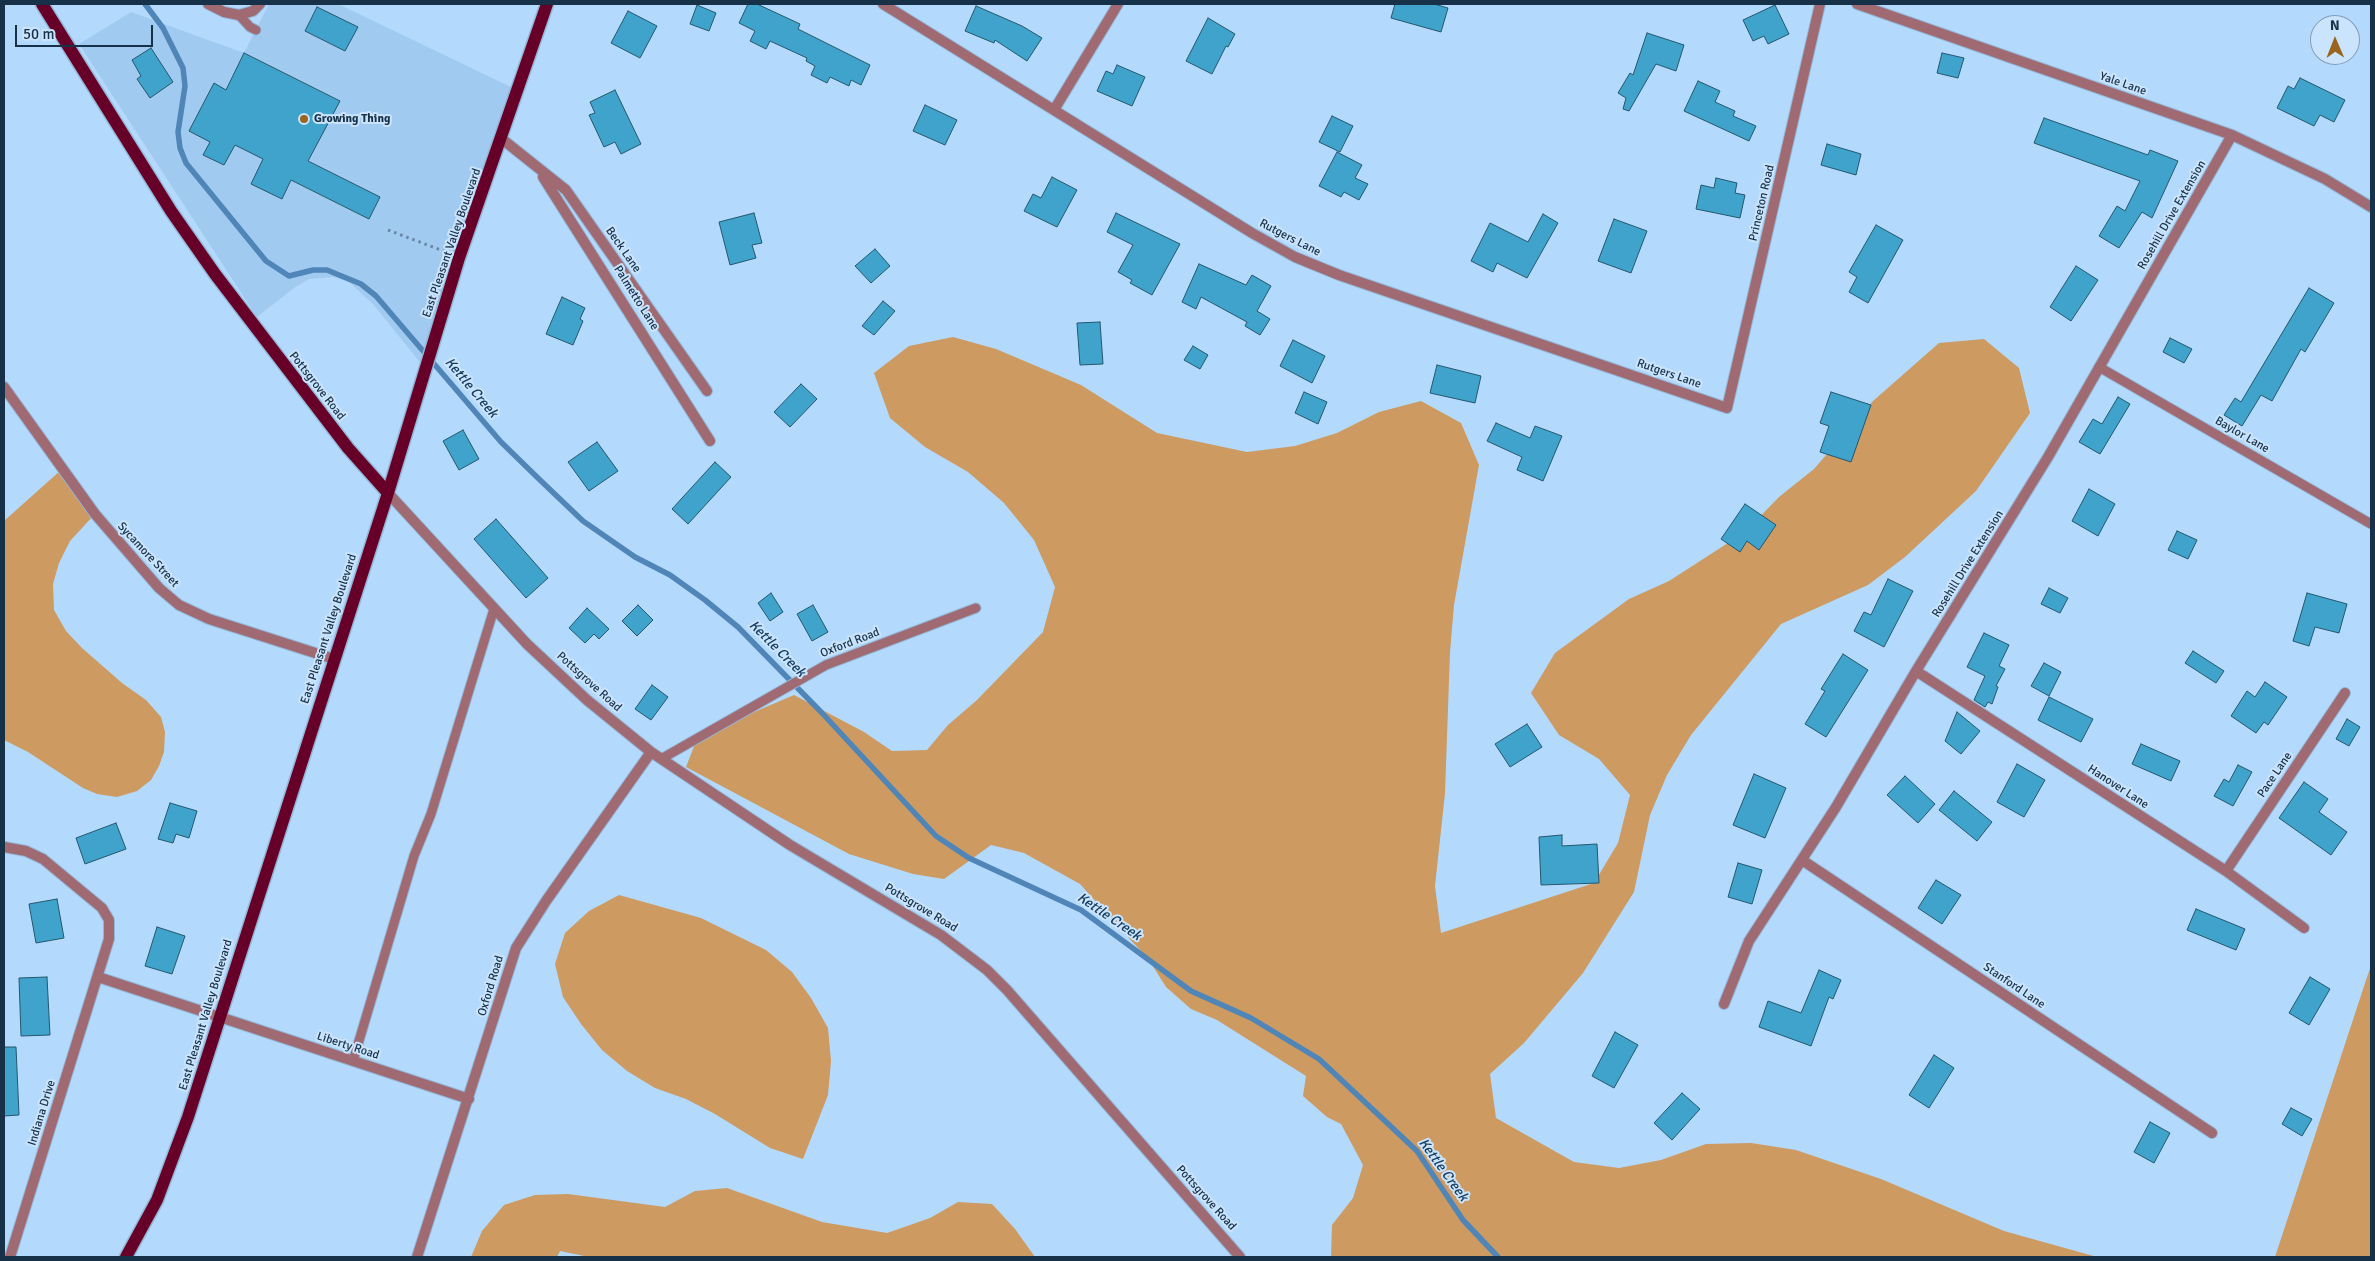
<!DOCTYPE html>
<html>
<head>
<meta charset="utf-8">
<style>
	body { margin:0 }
	#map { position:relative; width:2375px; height:1261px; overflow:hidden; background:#b3d9fd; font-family:Signika,sans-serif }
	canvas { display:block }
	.frame { position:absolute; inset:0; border:5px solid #173149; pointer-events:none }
	.north { position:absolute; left:2310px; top:15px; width:50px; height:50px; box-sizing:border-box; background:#cbe4fd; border:1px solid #839cb5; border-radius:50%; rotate:359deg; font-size:14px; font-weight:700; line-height:20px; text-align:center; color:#173149 }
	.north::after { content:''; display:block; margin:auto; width:18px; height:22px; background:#9b651f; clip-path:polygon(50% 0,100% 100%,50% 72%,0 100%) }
	.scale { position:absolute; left:15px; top:25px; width:138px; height:22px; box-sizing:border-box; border:2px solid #173149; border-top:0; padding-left:6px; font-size:15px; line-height:18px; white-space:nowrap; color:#173149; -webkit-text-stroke:4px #cbe4fd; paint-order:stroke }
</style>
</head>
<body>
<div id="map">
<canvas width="2375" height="1261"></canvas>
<div class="frame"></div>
<div class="north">N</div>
<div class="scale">50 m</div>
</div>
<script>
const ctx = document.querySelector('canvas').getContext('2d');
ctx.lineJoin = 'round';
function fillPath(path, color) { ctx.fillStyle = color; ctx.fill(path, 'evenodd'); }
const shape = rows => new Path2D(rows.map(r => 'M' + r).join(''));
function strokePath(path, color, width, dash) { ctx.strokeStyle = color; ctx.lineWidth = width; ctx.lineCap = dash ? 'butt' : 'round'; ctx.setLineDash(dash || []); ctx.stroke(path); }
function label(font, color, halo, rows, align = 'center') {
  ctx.font = font + ' Signika,sans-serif'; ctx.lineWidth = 4; ctx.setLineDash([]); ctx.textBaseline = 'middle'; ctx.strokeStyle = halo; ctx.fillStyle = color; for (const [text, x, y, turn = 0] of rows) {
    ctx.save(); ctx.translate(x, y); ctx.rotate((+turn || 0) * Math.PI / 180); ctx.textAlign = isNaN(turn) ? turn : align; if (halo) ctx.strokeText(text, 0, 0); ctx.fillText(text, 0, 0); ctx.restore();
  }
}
fillPath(shape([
	[269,4,338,4,513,88,423,366,373,304,349,282,333,277,309,279,294,288,257,317,79,44,131,12,244,53]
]), '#a1caf1');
fillPath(shape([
	[953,337,996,349,1081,385,1157,433,1247,452,1295,446,1337,433,1379,412,1421,401,1461,423,1479,465,1454,605,1450,652,1445,793,1435,886,1441,933,1594,883,1618,843,1630,795,1599,759,1559,735,1531,693,1555,653,1629,599,1669,581,1745,532,1779,497,1814,469,1873,401,1939,343,1984,339,2019,368,2030,413,1976,491,1905,557,1868,585,1781,624,1691,735,1667,775,1650,815,1634,892,1583,973,1524,1043,1490,1074,1496,1118,1574,1162,1619,1168,1661,1160,1706,1144,1751,1143,1796,1150,1881,1179,2004,1231,2097,1257,1331,1257,1332,1225,1353,1198,1363,1165,1341,1124,1327,1117,1303,1096,1306,1076,1217,1020,1191,1009,1166,987,1149,960,1080,884,1024,853,991,845,944,879,913,874,849,854,686,767,698,736,794,695,864,732,892,751,927,750,948,725,977,700,1043,632,1055,587,1034,540,1004,503,968,472,925,447,890,418,874,373,909,346],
	[61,470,95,514,70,541,59,563,53,584,54,610,66,631,82,648,122,683,146,700,161,717,165,732,164,752,159,766,151,780,137,791,117,797,97,794,83,788,28,752,4,740,4,521],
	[619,895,701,918,766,950,792,972,811,998,828,1028,831,1061,828,1095,803,1159,770,1148,715,1114,686,1099,655,1088,627,1071,602,1050,581,1024,563,997,555,964,565,933,589,911],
	[2371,965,2371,1257,2275,1257],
	[727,1188,822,1222,887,1233,930,1218,958,1202,992,1204,1015,1229,1035,1257,589,1257,560,1251,557,1257,471,1257,482,1231,504,1205,535,1195,568,1194,665,1207,695,1191]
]), '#cd9a61');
strokePath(shape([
	[145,4,163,28,183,68,185,86,178,132,180,148,186,163,266,261,289,276,313,270,327,270,361,284,376,296,501,442,540,480,583,521,635,557,670,575,705,600,738,627,822,713,936,836,969,858,1081,910,1191,991,1251,1018,1319,1059,1417,1151,1463,1220,1498,1257]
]), '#5085b7', 5.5);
const building = shape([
	[748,4,757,4,800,24,798,29,870,65,861,85,851,80,849,86,830,77,827,83,811,75,815,66,806,61,807,58,770,41,766,49,750,41,755,31,739,23,748,4],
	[1395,4,1434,4,1448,8,1441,32,1391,18,1395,4],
	[697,5,716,13,709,31,690,24,697,5],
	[1775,5,1789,34,1768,44,1764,36,1753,41,1743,20,1775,5],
	[976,6,1022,26,1042,38,1027,61,995,40,994,43,965,31,976,6],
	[317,7,358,27,345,51,305,31,317,7],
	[628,11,657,26,640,58,611,43,628,11],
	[1208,18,1235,34,1228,47,1226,46,1212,74,1186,61,1208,18],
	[1647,33,1684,45,1676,71,1656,64,1629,111,1623,109,1626,98,1618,93,1630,73,1633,75,1647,33],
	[151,48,173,82,150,98,137,79,141,76,132,60,151,48],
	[244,53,340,101,308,161,380,197,369,219,291,180,282,199,251,184,263,159,235,145,224,165,203,155,210,142,189,131,214,83,226,90,244,53],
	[1942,53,1964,58,1958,78,1937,73,1942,53],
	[1117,65,1145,77,1132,106,1097,91,1106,71,1113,74,1117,65],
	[2300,78,2345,100,2334,122,2320,115,2314,126,2277,108,2288,86,2294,89,2300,78],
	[1698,81,1720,91,1715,102,1735,111,1733,116,1756,126,1749,141,1684,111,1698,81],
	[615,90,641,144,621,154,615,142,604,147,589,115,595,113,590,102,615,90],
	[925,105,957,120,945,145,913,131,925,105],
	[1332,116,1353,126,1340,152,1319,142,1332,116],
	[2044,118,2148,155,2150,150,2178,161,2152,218,2142,212,2119,248,2099,236,2117,206,2125,211,2140,181,2034,143,2044,118],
	[1827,144,1861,154,1856,175,1821,165,1827,144],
	[1337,152,1362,165,1355,178,1368,184,1359,200,1344,192,1341,197,1319,186,1337,152],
	[1052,177,1077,190,1057,227,1024,211,1033,194,1041,198,1052,177],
	[1716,178,1737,183,1735,193,1745,195,1740,218,1696,209,1701,185,1714,188,1716,178],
	[754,213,762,243,752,245,756,258,730,265,719,222,754,213],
	[1116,213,1180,244,1152,295,1130,283,1132,280,1118,272,1133,245,1107,232,1116,213],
	[1543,214,1558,223,1527,278,1497,263,1493,272,1471,261,1490,223,1528,242,1543,214],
	[1614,219,1647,231,1631,273,1598,261,1614,219],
	[1876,225,1903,240,1868,303,1849,292,1857,277,1849,272,1876,225],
	[875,249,890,266,871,283,855,266,875,249],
	[1199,264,1246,285,1252,275,1271,286,1257,311,1270,319,1260,335,1245,326,1247,322,1201,297,1196,309,1182,302,1199,264],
	[2076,266,2098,280,2071,321,2050,307,2076,266],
	[2309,288,2334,303,2305,352,2301,349,2272,401,2261,395,2242,426,2224,415,2235,398,2241,402,2309,288],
	[562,297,585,308,580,319,583,321,573,345,546,334,562,297],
	[883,301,895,311,874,335,862,326,883,301],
	[1100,322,1103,364,1080,365,1077,323,1100,322],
	[2170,338,2192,349,2184,363,2163,352,2170,338],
	[1293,340,1325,356,1312,383,1280,366,1293,340],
	[1193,346,1208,355,1200,369,1184,360,1193,346],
	[1437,365,1481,376,1475,403,1430,393,1437,365],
	[801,384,817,399,790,427,774,412,801,384],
	[1304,392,1327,402,1318,424,1295,413,1304,392],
	[1831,392,1871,405,1851,462,1820,452,1829,426,1820,423,1831,392],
	[2118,397,2130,404,2100,454,2079,442,2093,419,2102,424,2118,397],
	[1496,423,1530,438,1535,426,1562,436,1543,481,1517,470,1522,457,1487,441,1496,423],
	[463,430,479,459,459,470,443,441,463,430],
	[597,442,618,471,589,491,568,462,597,442],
	[715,462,731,477,688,524,672,509,715,462],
	[2089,489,2115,504,2098,536,2072,521,2089,489],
	[1745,504,1776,525,1759,550,1747,541,1740,552,1721,539,1745,504],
	[496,519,548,578,526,598,474,539,496,519],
	[2177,531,2197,540,2188,559,2168,550,2177,531],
	[1888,579,1913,591,1884,647,1854,631,1864,612,1871,615,1888,579],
	[2049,588,2068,598,2060,613,2041,604,2049,588],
	[771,593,783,612,770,621,758,603,771,593],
	[2307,593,2347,604,2339,633,2315,627,2309,646,2293,641,2307,593],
	[638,605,653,620,637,636,622,621,638,605],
	[813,605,828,632,812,641,797,614,813,605],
	[587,608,609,629,599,639,594,634,585,643,569,628,587,608],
	[1984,633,2009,645,1999,666,2005,669,1996,686,1998,687,1992,704,1988,702,1985,707,1974,700,1985,676,1967,667,1984,633],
	[2193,651,2224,671,2216,683,2185,663,2193,651],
	[1843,654,1868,670,1826,737,1805,724,1825,691,1821,689,1843,654],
	[2044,663,2061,672,2049,696,2031,686,2044,663],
	[2265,682,2287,697,2268,725,2264,722,2256,733,2231,716,2247,691,2255,697,2265,682],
	[652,685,668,697,651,720,635,709,652,685],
	[2049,697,2093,719,2081,742,2038,720,2049,697],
	[1957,712,1980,731,1961,754,1945,741,1957,712],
	[2347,719,2360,727,2349,746,2336,739,2347,719],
	[1527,724,1542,747,1510,767,1495,744,1527,724],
	[2141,744,2180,761,2171,781,2132,764,2141,744],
	[2017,764,2045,780,2024,817,1997,802,2017,764],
	[2238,765,2252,772,2233,806,2214,796,2224,779,2229,782,2238,765],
	[1754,774,1786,788,1765,838,1733,825,1754,774],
	[1905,776,1935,804,1918,823,1887,795,1905,776],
	[2304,782,2328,799,2319,812,2347,832,2331,855,2279,818,2304,782],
	[1954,791,1992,822,1977,841,1939,810,1954,791],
	[170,803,197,811,189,838,176,834,173,843,158,839,170,803],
	[116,823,126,849,85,864,76,838,116,823],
	[1562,835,1562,846,1597,844,1599,883,1541,885,1539,837,1562,835],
	[1738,863,1762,870,1752,904,1728,897,1738,863],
	[1936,880,1961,895,1942,924,1918,908,1936,880],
	[57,899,64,938,36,943,29,904,57,899],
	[2196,909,2245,929,2236,950,2187,930,2196,909],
	[157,927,185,936,172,974,145,966,157,927],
	[1819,970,1841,980,1833,999,1829,997,1811,1046,1759,1027,1768,1001,1801,1013,1819,970],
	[47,977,50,1035,21,1036,19,978,47,977],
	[2310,977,2330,989,2309,1025,2289,1013,2310,977],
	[1615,1032,1638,1045,1614,1088,1592,1076,1615,1032],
	[4,1047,16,1047,19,1115,4,1116,4,1047],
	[1934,1055,1954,1068,1929,1108,1909,1095,1934,1055],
	[1682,1093,1700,1109,1672,1140,1654,1123,1682,1093],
	[2291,1108,2312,1119,2302,1136,2282,1124,2291,1108],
	[2150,1122,2170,1133,2154,1163,2134,1152,2150,1122]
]);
fillPath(building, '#3fa3cb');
strokePath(building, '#24576d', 1);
const service = shape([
	[239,15,250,27,256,30],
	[2099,367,2371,524],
	[661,759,826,665,976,608],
	[353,1061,414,856,431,814,494,609]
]);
const minor = shape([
	[208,4,224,12,239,15,253,11,260,4],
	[883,4,1252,233,1295,257,1339,275,1727,408,1820,4],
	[1857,4,2232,135,2325,179,2371,207],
	[1054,110,1118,4],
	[502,139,566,190,707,391],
	[543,177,710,441],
	[4,387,95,514,159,588,179,605,209,619,334,659],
	[388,493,527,644,587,700,651,752,790,845,941,935,987,970,1007,990,1240,1257],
	[1916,671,2226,871,2304,928],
	[4,847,26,851,43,859,102,908,109,920,109,939,10,1257],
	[1802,860,2212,1133],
	[2226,871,2345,693],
	[98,977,469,1099],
	[1724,1004,1749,941,1836,807,1916,671,2048,457,2232,135],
	[417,1257,516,948,546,901,651,752]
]);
const primary = shape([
	[42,4,171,211,215,274,348,448,388,493],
	[126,1257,157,1200,188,1117,388,493,459,258,547,4]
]);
strokePath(service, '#94b7d9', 11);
strokePath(minor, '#94b7d9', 12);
strokePath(primary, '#94b7d9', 15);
strokePath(shape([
	[388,230,446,252]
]), '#6787a6', 3, [2.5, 4]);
strokePath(service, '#a06a73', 9);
strokePath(minor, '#a06a73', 10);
strokePath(primary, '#670028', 12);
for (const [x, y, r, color] of [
	[304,119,5,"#9b651f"]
]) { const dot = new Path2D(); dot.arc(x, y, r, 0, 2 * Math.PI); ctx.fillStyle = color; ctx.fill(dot); strokePath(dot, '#cbe4fd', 2); }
label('12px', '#173149', '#cbe4fd', [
	["Yale Lane",2123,84,19],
	["Princeton Road",1762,203,-77],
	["Rosehill Drive Extension",2172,215,-60],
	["Rutgers Lane",1290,238,27],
	["East Pleasant Valley Boulevard",452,243,-71],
	["Beck Lane",623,250,55],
	["Palmetto Lane",636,298,58],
	["Rutgers Lane",1669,374,19],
	["Pottsgrove Road",317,386,52],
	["Baylor Lane",2242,435,30],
	["Sycamore Street",148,555,47],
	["Rosehill Drive Extension",1968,564,-58],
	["East Pleasant Valley Boulevard",329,629,-72],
	["Oxford Road",850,643,-21],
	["Pottsgrove Road",589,682,42],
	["Pace Lane",2275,775,-56],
	["Hanover Lane",2118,787,33],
	["Pottsgrove Road",921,908,31],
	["Oxford Road",491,986,-73],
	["Stanford Lane",2014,986,34],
	["East Pleasant Valley Boulevard",206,1015,-73],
	["Liberty Road",348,1046,18],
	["Indiana Drive",42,1113,-73],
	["Pottsgrove Road",1206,1198,48]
]);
label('bold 12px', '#173149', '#cbe4fd', [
	["Growing Thing",314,119]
], 'left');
label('italic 14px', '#153d60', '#cbe4fd', [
	["Kettle Creek",471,388,50],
	["Kettle Creek",777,649,45],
	["Kettle Creek",1109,917,34],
	["Kettle Creek",1443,1170,54]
]);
</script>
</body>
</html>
